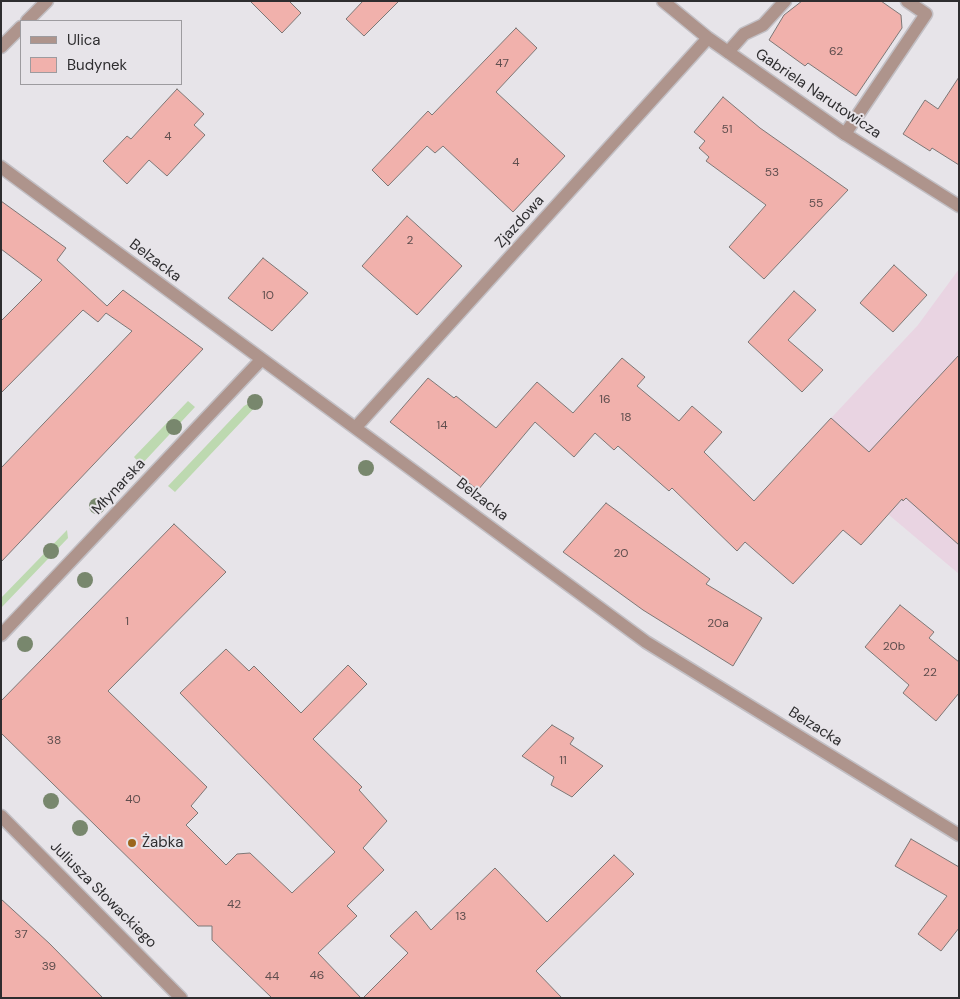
<!DOCTYPE html>
<html>
<head>
<meta charset="utf-8">
<style>
	body { margin:0 }
	#map { position:relative; width:960px; height:999px; overflow:hidden; background:#e7e4e9; font-family:"DM Sans",sans-serif }
	canvas { display:block }
	.frame { position:absolute; inset:0; border:2px solid #2e2d2f; pointer-events:none }
	.legend { position:absolute; left:20px; top:20px; width:162px; height:65px; box-sizing:border-box; background:#e7e4e9; border:1px solid #9d9b9f; margin:0; padding:6px 9px; list-style:none; font-size:15px; color:#2e2d2f }
	.legend li { display:flex; align-items:center; gap:10px; height:25px }
	.legend b { width:25px; border:1px solid #9d9b9f }
</style>
</head>
<body>
<div id="map">
<canvas width="960" height="999"></canvas>
<div class="frame"></div>
<ul class="legend">
<li><b style="height:6px;background:#ae948c"></b>Ulica</li>
<li><b style="height:14px;background:#f1b1ac"></b>Budynek</li>
</ul>
</div>
<script>
const ctx = document.querySelector('canvas').getContext('2d');
ctx.lineJoin = 'round';
function fillPath(path, color) { ctx.fillStyle = color; ctx.fill(path, 'evenodd'); }
const shape = rows => new Path2D(rows.map(r => 'M' + r).join(''));
function strokePath(path, color, width, dash) { ctx.strokeStyle = color; ctx.lineWidth = width; ctx.lineCap = dash ? 'butt' : 'round'; ctx.setLineDash(dash || []); ctx.stroke(path); }
function label(font, color, halo, rows, align = 'center') {
  ctx.font = font + ' "DM Sans",sans-serif'; ctx.lineWidth = 4; ctx.setLineDash([]); ctx.textBaseline = 'middle'; ctx.strokeStyle = halo; ctx.fillStyle = color; for (const [text, x, y, turn = 0] of rows) {
    ctx.save(); ctx.translate(x, y); ctx.rotate((+turn || 0) * Math.PI / 180); ctx.textAlign = isNaN(turn) ? turn : align; if (halo) ctx.strokeText(text, 0, 0); ctx.fillText(text, 0, 0); ctx.restore();
  }
}
fillPath(shape([
	[959,269,959,574,806,445,918,325]
]), '#e9d4e2');
fillPath(shape([
	[255,400,259,403,175,492,168,486,244,406],
	[188,401,195,407,141,465,134,457],
	[67,530,68,538,1,608,1,598]
]), '#bdd9b0');
const building = shape([
	[250,1,289,1,301,13,282,33,250,1],
	[363,1,399,1,364,36,346,19,363,1],
	[802,1,881,1,901,15,902,28,856,96,808,63,805,66,769,40,784,15,802,1],
	[516,28,537,48,496,92,565,156,513,212,443,146,435,153,427,146,388,186,372,170,428,111,432,115,516,28],
	[959,77,959,165,932,148,930,151,903,134,925,100,938,109,959,77],
	[177,89,204,114,194,125,205,135,167,176,149,160,127,184,103,161,127,136,131,139,177,89],
	[723,97,760,128,848,190,764,279,729,247,766,205,706,161,709,157,699,148,705,141,694,132,723,97],
	[1,201,66,248,57,260,107,306,123,290,203,349,1,562,1,468,132,331,106,313,98,322,83,310,1,393,1,321,42,280,1,249,1,201],
	[407,216,462,266,417,315,362,266,407,216],
	[263,258,308,293,272,331,228,298,263,258],
	[894,265,927,295,893,332,860,303,894,265],
	[794,291,816,310,788,340,823,370,802,392,748,342,794,291],
	[959,355,959,545,906,498,903,501,902,499,861,545,843,530,793,584,745,542,737,551,672,488,669,491,618,446,614,450,595,433,574,457,535,422,478,490,390,422,428,378,454,398,456,396,496,428,537,382,573,413,622,358,645,377,637,386,679,421,692,406,722,432,704,452,754,501,831,418,869,452,959,355],
	[606,503,710,579,706,584,762,618,733,666,643,610,563,552,606,503],
	[174,524,226,572,108,691,207,787,191,806,198,813,186,825,226,865,237,854,250,853,292,893,335,852,180,693,226,649,249,671,254,666,301,713,348,665,367,684,313,739,362,787,359,790,387,821,363,848,384,870,347,906,357,916,318,953,361,998,272,998,212,940,212,926,198,926,1,733,1,701,174,524],
	[900,605,934,632,929,638,959,662,959,693,936,721,903,693,909,685,865,647,900,605],
	[552,725,574,738,570,744,603,766,572,797,551,785,554,777,522,756,552,725],
	[911,839,959,867,959,928,941,951,918,934,947,896,895,866,911,839],
	[614,855,634,874,536,971,562,998,363,998,408,953,390,936,416,911,431,930,495,868,547,922,614,855],
	[1,899,50,944,103,998,1,998,1,899]
]);
fillPath(building, '#f1b1ac');
strokePath(building, '#7d7776', 1);
const service = shape([
	[728,52,744,34,763,25,785,1],
	[845,134,926,14,907,1]
]);
const minor = shape([
	[663,1,708,38,845,134,959,206],
	[27,21,47,1],
	[1,47,21,27],
	[1,167,646,642,959,835],
	[356,427,708,38],
	[1,635,261,360]
]);
const tertiary = shape([
	[1,816,181,998]
]);
strokePath(service, '#c2bfc4', 15);
strokePath(minor, '#c2bfc4', 15);
strokePath(tertiary, '#c2bfc4', 15);
strokePath(service, '#ae948c', 12);
strokePath(minor, '#ae948c', 12);
strokePath(tertiary, '#ae948c', 12);
ctx.fillStyle = '#78876d';
for (const [x, y] of [
	[255,402],
	[174,427],
	[366,468],
	[97,506],
	[51,551],
	[85,580],
	[25,644],
	[51,801],
	[80,828]
]) { ctx.beginPath(); ctx.arc(x, y, 8, 0, 2 * Math.PI); ctx.fill(); }
for (const [x, y, r, color] of [
	[132,843,5,"#9b661d"]
]) { const dot = new Path2D(); dot.arc(x, y, r, 0, 2 * Math.PI); ctx.fillStyle = color; ctx.fill(dot); strokePath(dot, '#e7e4e9', 2); }
label('12px', '#5f4e4e', null, [
	["62",836,52],
	["47",502,64],
	["51",727,130],
	["4",168,137],
	["4",516,163],
	["53",772,173],
	["55",816,204],
	["2",410,241],
	["10",268,296],
	["16",605,400],
	["18",626,418],
	["14",442,426],
	["20",621,554],
	["1",127,622],
	["20a",718,624],
	["20b",894,647],
	["22",930,673],
	["38",54,741],
	["11",563,761],
	["40",133,800],
	["42",234,905],
	["13",461,917],
	["37",21,935],
	["39",49,967],
	["46",317,976],
	["44",272,977]
]);
label('15px', '#2e2d2f', '#e7e4e9', [
	["Gabriela Narutowicza",818,94,34],
	["Zjazdowa",520,222,-48],
	["Belzacka",155,261,37],
	["Młynarska",119,487,-47],
	["Belzacka",482,500,37],
	["Belzacka",815,727,32],
	["Juliusza Słowackiego",103,895,45]
]);
label('15px', '#2e2d2f', '#e7e4e9', [
	["Żabka",142,843]
], 'left');
</script>
</body>
</html>
